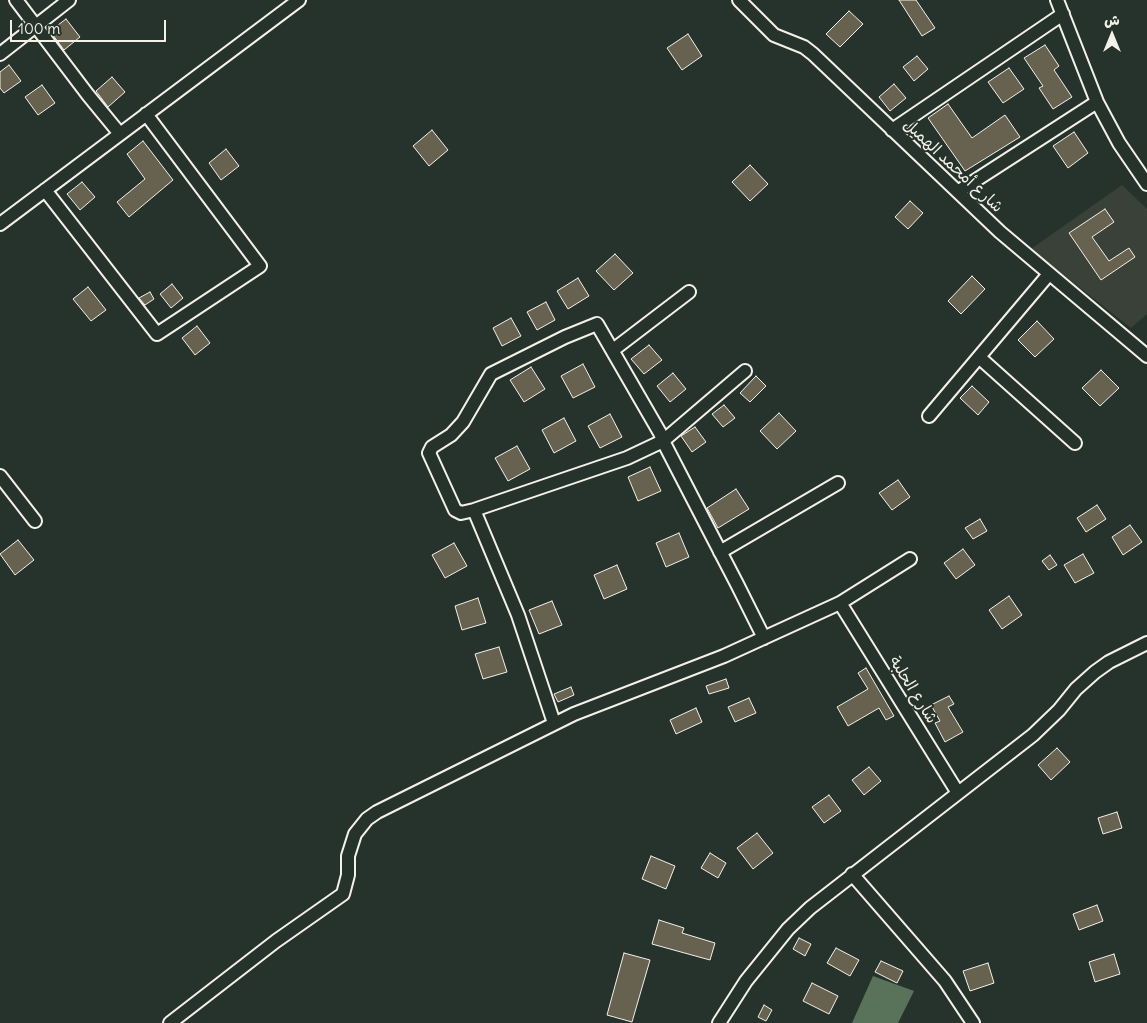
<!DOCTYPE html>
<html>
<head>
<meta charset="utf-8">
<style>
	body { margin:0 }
	#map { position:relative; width:1147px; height:1023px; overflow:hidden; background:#26332d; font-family:Delius,"Playpen Sans Arabic",sans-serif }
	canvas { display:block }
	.north { position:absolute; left:1087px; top:10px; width:50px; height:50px; -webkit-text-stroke:4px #26332d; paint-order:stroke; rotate:0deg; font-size:14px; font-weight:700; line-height:20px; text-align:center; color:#f4f1e8 }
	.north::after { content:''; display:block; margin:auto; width:18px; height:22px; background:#f4f1e8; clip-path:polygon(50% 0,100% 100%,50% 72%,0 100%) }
	.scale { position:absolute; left:10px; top:20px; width:156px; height:22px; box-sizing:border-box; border:2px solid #f4f1e8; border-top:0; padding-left:6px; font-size:15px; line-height:18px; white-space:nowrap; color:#f4f1e8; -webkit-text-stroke:4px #26332d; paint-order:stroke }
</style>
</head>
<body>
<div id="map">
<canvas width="1147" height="1023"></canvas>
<div class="north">ش</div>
<div class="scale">100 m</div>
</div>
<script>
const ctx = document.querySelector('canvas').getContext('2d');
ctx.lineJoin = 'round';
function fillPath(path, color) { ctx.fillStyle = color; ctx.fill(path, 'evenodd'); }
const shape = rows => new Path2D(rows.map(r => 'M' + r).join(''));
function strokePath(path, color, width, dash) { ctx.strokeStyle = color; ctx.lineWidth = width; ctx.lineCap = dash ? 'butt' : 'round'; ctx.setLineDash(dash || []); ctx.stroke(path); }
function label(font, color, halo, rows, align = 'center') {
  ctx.font = font + ' Delius,"Playpen Sans Arabic",sans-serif'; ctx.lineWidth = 4; ctx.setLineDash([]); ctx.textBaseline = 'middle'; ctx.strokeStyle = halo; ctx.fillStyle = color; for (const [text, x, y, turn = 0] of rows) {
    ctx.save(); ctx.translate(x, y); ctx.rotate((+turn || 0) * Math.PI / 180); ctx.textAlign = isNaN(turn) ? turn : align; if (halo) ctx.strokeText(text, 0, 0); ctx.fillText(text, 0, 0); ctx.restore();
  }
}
fillPath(shape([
	[1122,185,1147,209,1147,314,1131,328,1031,249]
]), '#3a4138');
fillPath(shape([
	[873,976,914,991,898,1023,852,1023]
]), '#58735a');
const building = shape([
	[899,0,916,0,935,28,922,36,899,0],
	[849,11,863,24,840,47,826,34,849,11],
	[66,19,80,37,64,50,50,31,66,19],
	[688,34,702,56,682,70,667,48,688,34],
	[1045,45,1059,66,1054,70,1072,97,1053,109,1039,88,1043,86,1024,58,1045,45],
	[917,56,928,69,914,81,903,67,917,56],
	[9,65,21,81,4,93,0,88,0,72,9,65],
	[1009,68,1024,89,1003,103,988,82,1009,68],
	[112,77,125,92,108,107,96,91,112,77],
	[894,84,906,98,890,111,879,97,894,84],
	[42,85,55,103,38,115,25,97,42,85],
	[948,104,972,138,1005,115,1020,137,965,171,928,118,948,104],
	[432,130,448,150,429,166,413,146,432,130],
	[1074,132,1088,153,1068,168,1053,146,1074,132],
	[143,141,173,180,129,217,117,202,145,179,127,154,143,141],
	[226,149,239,166,221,180,209,163,226,149],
	[750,165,768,184,750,201,732,182,750,165],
	[82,182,95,197,80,210,67,194,82,182],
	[910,201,923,213,908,229,895,217,910,201],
	[1105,209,1114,222,1092,237,1109,261,1129,248,1135,257,1101,280,1069,233,1105,209],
	[615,254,633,273,614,290,596,271,615,254],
	[972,276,985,289,961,314,948,301,972,276],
	[578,278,589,296,568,309,557,291,578,278],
	[172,284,183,298,171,308,160,294,172,284],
	[88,287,106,310,91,321,73,299,88,287],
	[150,292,154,299,145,305,139,298,150,292],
	[546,302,555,320,537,330,527,312,546,302],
	[511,318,521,336,502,346,493,328,511,318],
	[1037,321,1054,339,1035,357,1018,340,1037,321],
	[197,326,210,343,195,355,182,338,197,326],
	[649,345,662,360,644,374,631,359,649,345],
	[583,364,595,387,573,398,561,376,583,364],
	[531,367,545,389,524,402,510,380,531,367],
	[1101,370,1119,388,1100,406,1082,388,1101,370],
	[673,373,686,389,670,402,657,386,673,373],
	[756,376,766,386,750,402,740,393,756,376],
	[972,386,989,402,978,415,960,398,972,386],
	[724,405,735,418,723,427,712,414,724,405],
	[779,413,796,431,777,449,760,431,779,413],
	[610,414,622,437,600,448,588,426,610,414],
	[564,418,576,441,554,453,542,430,564,418],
	[695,427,706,442,692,452,681,436,695,427],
	[517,446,530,469,508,481,495,458,517,446],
	[650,467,661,491,638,501,628,477,650,467],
	[898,480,910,497,892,510,879,493,898,480],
	[736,489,749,509,718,528,707,508,736,489],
	[1097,505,1106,519,1086,532,1077,518,1097,505],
	[980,519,987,531,973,539,965,528,980,519],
	[1130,525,1142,542,1123,555,1112,537,1130,525],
	[679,533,689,557,666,567,656,543,679,533],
	[18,540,34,560,15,575,0,554,18,540],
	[454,543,467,566,445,578,432,555,454,543],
	[963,549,975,565,956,579,944,563,963,549],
	[1083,554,1094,573,1075,583,1064,565,1083,554],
	[1050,555,1057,565,1049,570,1042,561,1050,555],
	[617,565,627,589,604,599,594,575,617,565],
	[1009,596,1022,615,1002,629,989,610,1009,596],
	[478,598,486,623,462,630,455,606,478,598],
	[552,601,562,625,539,634,529,610,552,601],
	[499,647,507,672,483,679,475,654,499,647],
	[866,668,894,716,886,720,879,708,848,726,837,707,868,689,858,673,866,668],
	[726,679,729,688,709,694,706,686,726,679],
	[571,687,574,695,558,702,554,694,571,687],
	[949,696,954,704,948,707,963,732,945,742,935,723,940,721,931,705,949,696],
	[749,698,756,713,735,722,728,707,749,698],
	[696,708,702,722,676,734,670,720,696,708],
	[1057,748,1070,762,1051,780,1038,765,1057,748],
	[869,767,881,781,864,795,852,780,869,767],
	[829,795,841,811,824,823,812,807,829,795],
	[1117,812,1122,828,1103,834,1098,818,1117,812],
	[757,833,773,853,753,869,737,848,757,833],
	[710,853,726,863,718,878,701,868,710,853],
	[651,856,675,866,666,889,642,879,651,856],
	[1097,905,1103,921,1079,930,1073,914,1097,905],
	[659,920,684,928,682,933,715,943,710,960,652,944,659,920],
	[799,938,811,944,805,956,793,949,799,938],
	[836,948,859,960,850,976,827,963,836,948],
	[624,953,650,960,632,1022,607,1015,624,953],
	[1114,954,1120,974,1095,982,1089,962,1114,954],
	[881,961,903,971,897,983,875,972,881,961],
	[988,963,994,983,970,991,963,971,988,963],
	[812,983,838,996,829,1014,803,1001,812,983],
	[764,1005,772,1010,766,1021,758,1017,764,1005]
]);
fillPath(building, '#676250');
strokePath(building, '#f4f1e8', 1);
const minor = shape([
	[16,0,88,95,120,134],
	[739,0,774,35,804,47,813,54,1000,232,1147,356],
	[1057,0,1097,102,1119,143,1147,184],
	[0,54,69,0],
	[892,130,1063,14],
	[45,190,157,334,260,266,146,114],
	[959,191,1097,102],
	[0,224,299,0],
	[613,350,689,292],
	[980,358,1075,443],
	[745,371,663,441,627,458,474,510,461,513,455,510,429,453,432,447,451,435,463,422,491,374,565,337,597,324,660,433,663,441,710,532,737,584,764,638],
	[929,416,1049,274],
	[0,476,35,521],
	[474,510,518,615,554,723],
	[720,552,838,483],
	[840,603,958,793],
	[852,874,945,981,973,1023],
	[170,1023,276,941,343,894,348,875,348,856,355,834,367,819,377,812,574,714,724,656,840,603,910,559],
	[719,1023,746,981,788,929,810,908,1033,735,1059,710,1076,689,1095,672,1109,662,1147,643]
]);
strokePath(minor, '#f4f1e8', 16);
strokePath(minor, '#26332d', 12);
label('16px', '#f4f1e8', '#26332d', [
	["شارع أمحمد الهميل",953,166,43],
	["شارع الحلبة",913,690,58]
]);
</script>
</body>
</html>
